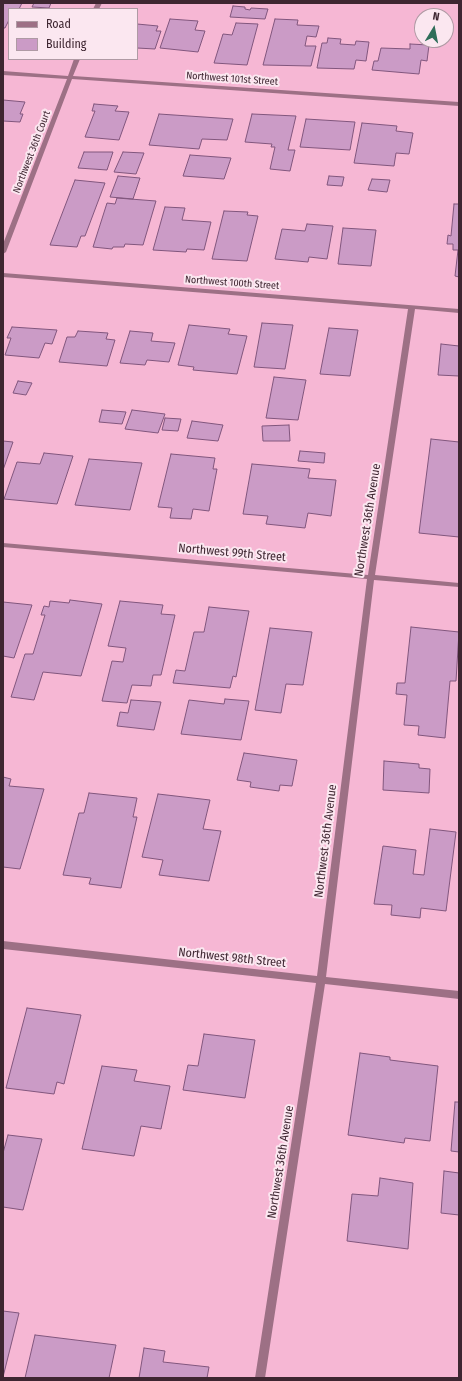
<!DOCTYPE html>
<html>
<head>
<meta charset="utf-8">
<style>
	body { margin:0 }
	#map { position:relative; width:462px; height:1381px; overflow:hidden; background:#f6b7d4; font-family:"Fira Sans Condensed",sans-serif }
	canvas { display:block }
	.frame { position:absolute; inset:0; border:4px solid #3e2631; pointer-events:none }
	.legend { position:absolute; left:8px; top:8px; width:130px; height:52px; box-sizing:border-box; background:#fbe7f0; border:1px solid #af9aa4; margin:0; padding:5px 7px; list-style:none; font-size:12px; color:#3e2631 }
	.legend li { display:flex; align-items:center; gap:8px; height:20px }
	.legend b { width:20px; border:1px solid #af9aa4 }
	.north { position:absolute; left:414px; top:8px; width:40px; height:40px; box-sizing:border-box; background:#fbe7f0; border:1px solid #af9aa4; border-radius:50%; rotate:10deg; font-size:11px; font-weight:700; line-height:16px; text-align:center; color:#3e2631 }
	.north::after { content:''; display:block; margin:auto; width:14px; height:18px; background:#306e5a; clip-path:polygon(50% 0,100% 100%,50% 72%,0 100%) }
</style>
</head>
<body>
<div id="map">
<canvas width="462" height="1381"></canvas>
<div class="frame"></div>
<ul class="legend">
<li><b style="height:5px;background:#9d7085"></b>Road</li>
<li><b style="height:11px;background:#cb9bc6"></b>Building</li>
</ul>
<div class="north">N</div>
</div>
<script>
const ctx = document.querySelector('canvas').getContext('2d');
ctx.lineJoin = 'round';
function fillPath(path, color) { ctx.fillStyle = color; ctx.fill(path, 'evenodd'); }
const shape = rows => new Path2D(rows.map(r => 'M' + r).join(''));
function strokePath(path, color, width, dash) { ctx.strokeStyle = color; ctx.lineWidth = width; ctx.lineCap = dash ? 'butt' : 'round'; ctx.setLineDash(dash || []); ctx.stroke(path); }
function label(font, color, halo, rows, align = 'center') {
  ctx.font = font + ' "Fira Sans Condensed",sans-serif'; ctx.lineWidth = 4; ctx.setLineDash([]); ctx.textBaseline = 'middle'; ctx.strokeStyle = halo; ctx.fillStyle = color; for (const [text, x, y, turn = 0] of rows) {
    ctx.save(); ctx.translate(x, y); ctx.rotate((+turn || 0) * Math.PI / 180); ctx.textAlign = isNaN(turn) ? turn : align; if (halo) ctx.strokeText(text, 0, 0); ctx.fillText(text, 0, 0); ctx.restore();
  }
}
const building = shape([
	[3,3,22,3,19,9,9,9,9,20,5,28,3,28,3,3],
	[34,3,51,3,49,8,32,7,34,3],
	[233,6,245,7,245,9,250,10,251,8,268,9,265,19,230,17,233,6],
	[170,19,198,21,195,30,205,31,198,52,160,48,170,19],
	[275,19,298,20,297,25,319,26,316,37,307,36,305,46,316,46,311,66,263,65,275,19],
	[236,23,258,24,247,65,214,63,223,34,232,35,236,23],
	[137,24,158,26,156,31,161,31,155,49,137,48,137,24],
	[328,38,341,39,340,44,355,45,356,41,369,42,366,61,356,60,354,69,317,68,322,43,327,43,328,38],
	[410,44,429,45,427,61,421,60,419,74,372,70,374,61,378,61,381,48,410,49,410,44],
	[3,100,25,102,20,114,23,114,20,122,3,121,3,100],
	[94,104,118,106,115,111,129,112,119,140,85,137,95,111,92,111,94,104],
	[159,114,233,119,227,140,202,139,199,149,149,145,159,114],
	[252,114,296,116,288,150,295,150,290,171,270,169,275,147,271,147,272,144,245,142,252,114],
	[306,119,355,122,350,150,300,147,306,119],
	[362,123,397,126,396,131,413,133,409,154,396,153,394,166,354,163,362,123],
	[84,152,113,152,107,170,78,168,84,152],
	[123,152,144,153,136,174,114,172,123,152],
	[190,155,231,158,224,179,183,176,190,155],
	[118,176,140,178,133,199,110,197,118,176],
	[329,176,344,177,342,186,327,185,329,176],
	[372,179,390,180,387,192,368,190,372,179],
	[75,180,105,183,85,236,81,236,77,247,50,245,75,180],
	[117,198,156,201,143,245,125,244,124,247,113,247,112,249,93,247,107,203,115,204,117,198],
	[454,204,459,204,459,277,455,276,458,250,453,250,453,244,447,244,448,235,451,236,454,204],
	[165,207,185,208,182,220,211,222,204,250,187,249,186,252,153,250,165,207],
	[224,211,248,212,247,215,258,216,247,261,212,259,224,211],
	[307,224,333,226,327,259,309,257,308,262,275,259,282,229,305,231,307,224],
	[343,228,376,230,371,266,338,264,343,228],
	[262,323,293,325,285,369,254,367,262,323],
	[189,325,230,329,228,334,247,336,237,374,193,370,194,367,178,365,189,325],
	[12,327,57,330,52,344,45,343,39,358,5,355,11,338,7,338,12,327],
	[329,328,358,330,350,376,320,374,329,328],
	[78,331,108,333,106,339,115,340,107,366,59,362,67,337,75,337,78,331],
	[130,331,153,333,151,341,175,343,169,362,147,360,145,365,120,363,130,331],
	[441,344,459,346,459,376,438,375,441,344],
	[274,377,306,380,298,420,266,418,274,377],
	[18,381,32,383,26,395,13,393,18,381],
	[102,410,126,412,122,424,99,422,102,410],
	[132,410,165,414,158,433,125,429,132,410],
	[165,418,181,419,178,431,162,430,165,418],
	[192,421,223,425,218,441,187,438,192,421],
	[289,425,290,441,263,441,262,426,289,425],
	[431,439,459,442,459,537,419,533,431,439],
	[3,441,13,442,3,470,3,441],
	[300,451,325,453,324,463,298,461,300,451],
	[44,453,73,456,57,504,4,499,17,462,40,464,44,453],
	[171,454,215,458,213,469,217,469,209,511,193,509,191,519,170,518,172,508,158,507,171,454],
	[89,459,142,463,130,510,75,505,89,459],
	[252,464,310,469,308,478,336,480,331,516,308,513,305,528,266,524,268,516,243,514,252,464],
	[70,600,102,604,81,676,43,672,34,700,11,697,25,654,33,654,45,615,41,615,44,606,49,607,50,601,69,603,70,600],
	[120,601,163,605,161,614,175,615,161,675,153,675,151,686,132,685,127,703,102,701,112,661,123,662,126,648,108,646,120,601],
	[3,602,32,605,14,658,3,656,3,602],
	[209,607,249,611,236,677,233,676,230,688,173,683,176,670,185,671,194,632,204,632,209,607],
	[411,627,459,632,456,681,450,681,445,738,418,735,419,726,404,725,407,695,396,694,397,683,405,683,411,627],
	[270,628,312,632,303,685,286,684,281,713,255,710,270,628],
	[225,699,249,701,241,740,181,734,189,700,224,704,225,699],
	[131,700,161,702,154,730,117,726,120,712,128,713,131,700],
	[244,753,297,760,292,786,280,785,279,791,250,787,251,782,237,780,244,753],
	[384,761,419,764,419,768,430,769,429,793,383,790,384,761],
	[3,777,11,779,9,786,44,789,20,869,3,867,3,777],
	[89,793,137,798,133,817,137,817,121,888,89,884,91,878,63,875,79,813,84,813,89,793],
	[158,794,210,800,203,829,221,831,209,881,159,875,163,860,142,857,158,794],
	[430,829,456,832,446,911,421,908,420,918,391,915,392,905,374,904,383,846,416,850,413,874,424,875,430,829],
	[27,1008,81,1015,64,1084,57,1082,54,1094,6,1088,27,1008],
	[204,1034,255,1040,245,1098,183,1090,188,1065,198,1066,204,1034],
	[360,1053,390,1057,390,1060,438,1066,430,1141,405,1138,404,1143,348,1135,360,1053],
	[102,1066,137,1070,134,1081,170,1086,161,1129,141,1126,134,1156,82,1149,102,1066],
	[455,1102,459,1102,459,1152,451,1151,455,1102],
	[8,1135,42,1139,23,1210,3,1207,3,1153,8,1135],
	[444,1171,459,1173,459,1215,441,1213,444,1171],
	[380,1178,413,1183,408,1249,347,1241,352,1194,378,1196,380,1178],
	[3,1311,19,1313,3,1377,3,1311],
	[35,1335,116,1345,109,1378,25,1378,35,1335],
	[144,1348,165,1351,163,1362,209,1367,207,1378,139,1378,144,1348]
]);
fillPath(building, '#cb9bc6');
strokePath(building, '#81567d', 1);
fillPath(shape([
	[96,3,102,3,99,9,93,9,96,3],
	[74,59,80,59,73,76,459,102,459,106,72,79,6,252,3,254,3,244,67,79,3,75,3,71,68,76,74,59],
	[3,273,459,309,459,313,415,309,375,575,459,583,459,587,374,580,326,977,459,991,459,999,325,984,265,1378,255,1378,316,983,3,949,3,941,317,976,367,579,3,547,3,543,368,575,408,309,3,277,3,273]
]), '#9d7085');
label('10px', '#3e2631', '#fbe7f0', [
	["Northwest 101st Street",232,79,4],
	["Northwest 36th Court",32,152,-69],
	["Northwest 100th Street",232,283,4]
]);
label('12px', '#3e2631', '#fbe7f0', [
	["Northwest 36th Avenue",368,520,-81],
	["Northwest 99th Street",232,553,5],
	["Northwest 36th Avenue",326,841,-83],
	["Northwest 98th Street",232,958,6],
	["Northwest 36th Avenue",281,1162,-81]
]);
</script>
</body>
</html>
